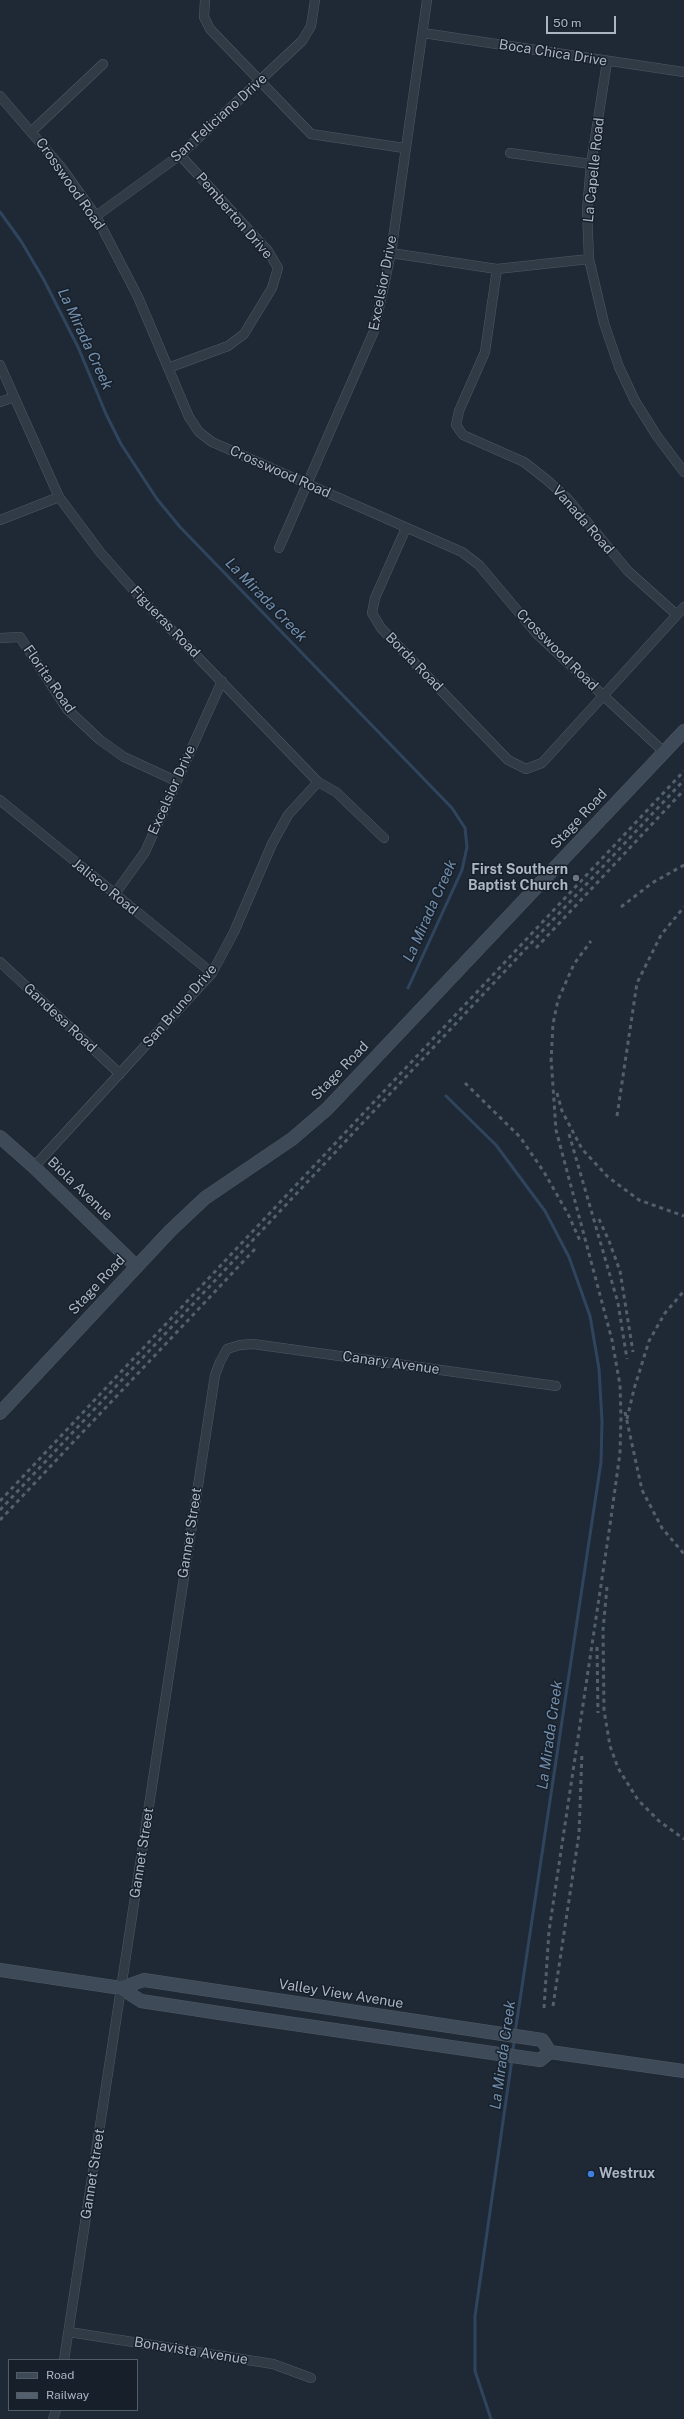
<!DOCTYPE html>
<html>
<head>
<meta charset="utf-8">
<style>
	body { margin:0 }
	#map { position:relative; width:684px; height:2419px; overflow:hidden; background:#1e2935; font-family:"Public Sans",sans-serif }
	canvas { display:block }
	.legend { position:absolute; left:8px; top:2359px; width:130px; height:52px; box-sizing:border-box; background:#17202a; border:1px solid #525c67; margin:0; padding:5px 7px; list-style:none; font-size:12px; color:#abb5c3 }
	.legend li { display:flex; align-items:center; gap:8px; height:20px }
	.legend b { width:20px; border:1px solid #525c67 }
	.scale { position:absolute; left:546px; top:16px; width:70px; height:18px; box-sizing:border-box; border:2px solid #abb5c3; border-top:0; padding-left:5px; font-size:12px; line-height:14px; white-space:nowrap; color:#abb5c3; -webkit-text-stroke:3px #17202a; paint-order:stroke }
</style>
</head>
<body>
<div id="map">
<canvas width="684" height="2419"></canvas>
<ul class="legend">
<li><b style="height:5px;background:#3f4a59"></b>Road</li>
<li><b style="height:5px;background:#535f6d"></b>Railway</li>
</ul>
<div class="scale">50 m</div>
</div>
<script>
const ctx = document.querySelector('canvas').getContext('2d');
ctx.lineJoin = 'round';
const shape = rows => new Path2D(rows.map(r => 'M' + r).join(''));
function strokePath(path, color, width, dash) { ctx.strokeStyle = color; ctx.lineWidth = width; ctx.lineCap = dash ? 'butt' : 'round'; ctx.setLineDash(dash || []); ctx.stroke(path); }
function label(font, color, halo, rows, align = 'center') {
  ctx.font = font + ' "Public Sans",sans-serif'; ctx.lineWidth = 3; ctx.setLineDash([]); ctx.textBaseline = 'middle'; ctx.strokeStyle = halo; ctx.fillStyle = color; for (const [text, x, y, turn = 0] of rows) {
    ctx.save(); ctx.translate(x, y); ctx.rotate((+turn || 0) * Math.PI / 180); ctx.textAlign = isNaN(turn) ? turn : align; if (halo) ctx.strokeText(text, 0, 0); ctx.fillText(text, 0, 0); ctx.restore();
  }
}
strokePath(shape([
	[0,212,21,241,44,280,78,347,106,414,121,444,157,499,180,527,452,808,465,828,467,847,462,870,408,988],
	[446,1096,496,1145,545,1211,569,1257,590,1316,599,1369,602,1421,601,1462,515,2033],
	[512,2053,515,2039],
	[491,2419,475,2371,475,2316,512,2059]
]), '#30455d', 3);
const street = shape([
	[205,0,204,17,210,29,311,134,404,148],
	[423,33,684,72],
	[607,62,591,164,587,210,589,259,604,323,619,367,635,401,657,436,684,472],
	[0,96,61,167,96,216,138,297,189,417,199,432,212,442,462,552,479,565,537,634,664,752],
	[32,131,103,64],
	[510,153,591,164],
	[96,216,180,155,302,41,311,26,315,0],
	[391,253,497,269,589,259],
	[497,269,485,352,459,411,456,425,463,435,524,462,547,480,567,498,628,571,677,615],
	[0,365,59,497,100,552,137,594,318,782,336,792,384,838],
	[168,368,228,346,244,334,272,288,278,268,268,251,180,155],
	[0,402,14,397],
	[0,520,59,497],
	[406,528,375,598,372,613,381,628,508,760,526,769,542,763,684,607],
	[279,548,374,331,391,253,427,0],
	[0,638,20,637,67,709,100,740,124,757,176,781],
	[0,800,212,973],
	[114,895,145,852,222,681],
	[0,962,120,1074],
	[34,1167,212,973,234,932,272,844,288,815,318,782],
	[69,2332,273,2364,311,2378],
	[64,2360,215,1375,220,1362,227,1349,240,1345,253,1344,556,1386],
	[53,2419,56,2410]
]);
const secondary = shape([
	[0,1137,34,1167,136,1266],
	[0,1413,170,1231,205,1198,292,1139,327,1109,684,731],
	[0,1970,121,1988,141,2001,239,2016,540,2060,550,2052,684,2071],
	[121,1988,144,1980,542,2040,550,2052]
]);
strokePath(street, '#4f5864', 10);
strokePath(secondary, '#4f5864', 14);
strokePath(street, '#313b46', 9);
strokePath(secondary, '#3f4a59', 13);
strokePath(shape([
	[621,907,652,883,684,865],
	[536,948,684,790],
	[551,1062,553,1024,558,1000,574,964,591,941],
	[465,1083,520,1137,544,1172,568,1214,581,1243],
	[557,1093,562,1111,582,1149,608,1177,639,1200,684,1216],
	[617,1116,637,983,661,935,684,907],
	[569,1134,618,1303,627,1359],
	[599,1219,609,1241,620,1271,633,1352],
	[625,1412,642,1490,662,1528,684,1554],
	[627,1419,634,1389,649,1341,665,1313,684,1291],
	[0,1501,684,771],
	[0,1510,684,780],
	[0,1520,255,1249],
	[607,1587,603,1630,604,1710,610,1746,618,1768,638,1800,659,1821,684,1839],
	[597,1647,598,1713],
	[553,2006,579,1834,582,1752],
	[544,2008,549,1931,610,1525,620,1453,621,1417,620,1385,612,1340,556,1130,551,1057]
]), '#535f6d', 3, [4, 4]);
for (const [x, y, r, color] of [
	[576,878,4,"#6b7280"],
	[591,2174,4,"#3f7fe0"]
]) { const dot = new Path2D(); dot.arc(x, y, r, 0, 2 * Math.PI); ctx.fillStyle = color; ctx.fill(dot); strokePath(dot, '#17202a', 1.5); }
label('14px', '#abb5c3', '#17202a', [
	["Boca Chica Drive",553,53,9],
	["San Feliciano Drive",219,118,-42],
	["La Capelle Road",594,170,-84],
	["Crosswood Road",70,184,55],
	["Pemberton Drive",234,216,49],
	["Excelsior Drive",383,283,-79],
	["Crosswood Road",280,472,24],
	["Vanada Road",583,520,49],
	["Figueras Road",165,622,46],
	["Crosswood Road",557,650,45],
	["Borda Road",414,662,46],
	["Florita Road",49,679,55],
	["Excelsior Drive",172,790,-66],
	["Stage Road",579,819,-47],
	["Jalisco Road",105,887,39],
	["San Bruno Drive",180,1006,-49],
	["Gandesa Road",60,1018,43],
	["Stage Road",340,1071,-46],
	["Biola Avenue",80,1189,44],
	["Stage Road",97,1285,-47],
	["Canary Avenue",391,1363,8],
	["Gannet Street",190,1533,-81],
	["Gannet Street",142,1853,-81],
	["Valley View Avenue",341,1994,9],
	["Gannet Street",93,2174,-81],
	["Bonavista Avenue",191,2351,9]
]);
label('bold 14px', '#abb5c3', '#17202a', [
	["First Southern",568,870],
	["Baptist Church",568,886],
	["Westrux",599,2174,"left"]
], 'right');
label('italic 15px', '#728ead', '#17202a', [
	["La Mirada Creek",85,339,65],
	["La Mirada Creek",266,600,46],
	["La Mirada Creek",430,911,-66],
	["La Mirada Creek",550,1735,-82],
	["La Mirada Creek",503,2055,-82]
]);
</script>
</body>
</html>
